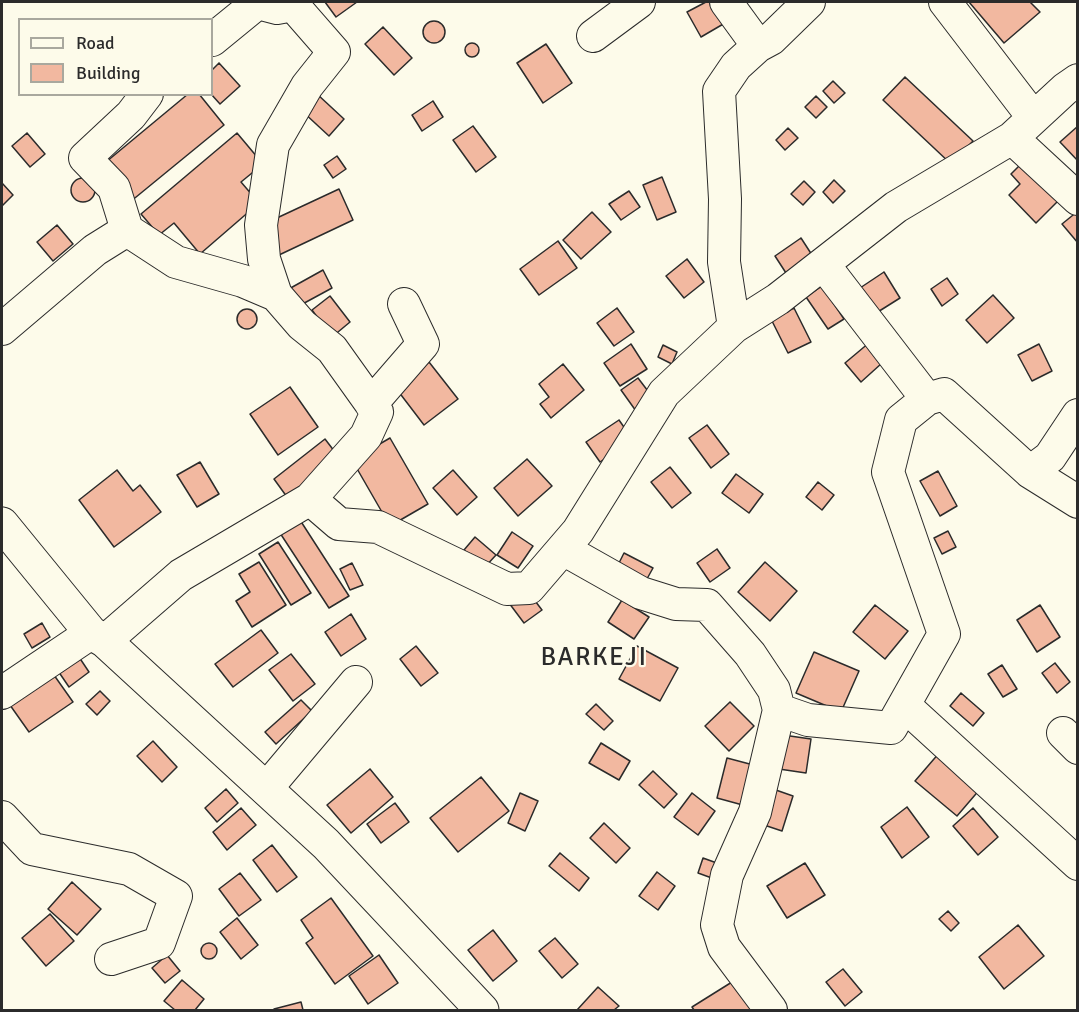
<!DOCTYPE html>
<html>
<head>
<meta charset="utf-8">
<style>
	body { margin:0 }
	#map { position:relative; width:1079px; height:1012px; overflow:hidden; background:#fdfbea; font-family:Signika,sans-serif }
	canvas { display:block }
	.frame { position:absolute; inset:0; border:3px solid #2b2b2b; pointer-events:none }
	.legend { position:absolute; left:18px; top:18px; width:195px; height:78px; box-sizing:border-box; background:#fdfbea; border:2px solid #a9a89e; margin:0; padding:8px 10px; list-style:none; font-size:18px; color:#2b2b2b }
	.legend li { display:flex; align-items:center; gap:12px; height:30px }
	.legend b { width:30px; border:2px solid #a9a89e }
</style>
</head>
<body>
<div id="map">
<canvas width="1079" height="1012"></canvas>
<div class="frame"></div>
<ul class="legend">
<li><b style="height:8px;background:#fdfbea"></b>Road</li>
<li><b style="height:16px;background:#f2b8a0"></b>Building</li>
</ul>
</div>
<script>
const ctx = document.querySelector('canvas').getContext('2d');
ctx.lineJoin = 'round';
function fillPath(path, color) { ctx.fillStyle = color; ctx.fill(path, 'evenodd'); }
const shape = rows => new Path2D(rows.map(r => 'M' + r).join(''));
function strokePath(path, color, width, dash) { ctx.strokeStyle = color; ctx.lineWidth = width; ctx.lineCap = dash ? 'butt' : 'round'; ctx.setLineDash(dash || []); ctx.stroke(path); }
function label(font, color, halo, rows, align = 'center') {
  ctx.font = font + ' Signika,sans-serif'; ctx.lineWidth = 4.5; ctx.setLineDash([]); ctx.textBaseline = 'middle'; ctx.strokeStyle = halo; ctx.fillStyle = color; for (const [text, x, y, turn = 0] of rows) {
    ctx.save(); ctx.translate(x, y); ctx.rotate((+turn || 0) * Math.PI / 180); ctx.textAlign = isNaN(turn) ? turn : align; if (halo) ctx.strokeText(text, 0, 0); ctx.fillText(text, 0, 0); ctx.restore();
  }
}
const building = shape([
	[325,2,357,2,336,17,325,2],
	[706,2,713,2,725,23,701,37,687,12,706,2],
	[969,2,1030,2,1040,12,1004,43,969,2],
	'423 32a11 11 0 1 1 22 0a11 11 0 1 1-22 0Z',
	[383,27,412,58,394,75,365,44,383,27],
	'465 50a7 7 0 1 1 14 0a7 7 0 1 1-14 0Z',
	[546,44,572,83,543,103,517,63,546,44],
	[219,63,240,86,220,104,211,94,212,70,219,63],
	[905,77,973,141,951,164,883,100,905,77],
	[833,81,845,93,834,103,823,91,833,81],
	[188,94,199,94,224,125,130,202,100,167,188,94],
	[317,94,344,119,329,136,302,111,317,94],
	[816,96,827,107,816,118,805,107,816,96],
	[433,101,443,117,422,131,412,115,433,101],
	[473,126,496,157,476,172,453,140,473,126],
	[1078,126,1078,161,1060,142,1078,126],
	[788,128,798,138,785,150,776,140,788,128],
	[27,133,45,154,30,167,12,146,27,133],
	[237,133,263,164,241,182,259,203,200,254,174,223,159,235,141,214,237,133],
	[337,156,346,169,333,178,324,165,337,156],
	[1023,162,1064,195,1036,223,1009,195,1020,184,1011,174,1023,162],
	[662,177,676,212,657,220,643,185,662,177],
	'71 190a12 12 0 1 1 24 0a12 12 0 1 1-24 0Z',
	[834,180,845,191,833,203,823,192,834,180],
	[804,181,815,192,803,205,791,194,804,181],
	[2,183,13,195,2,206,2,183],
	[339,189,353,220,279,255,264,224,339,189],
	[629,191,640,207,621,220,609,204,629,191],
	[1078,211,1078,243,1062,224,1078,211],
	[592,212,611,232,581,259,563,240,592,212],
	[57,225,73,244,53,261,37,242,57,225],
	[801,238,812,255,786,273,775,256,801,238],
	[558,241,577,268,539,295,520,269,558,241],
	[687,259,704,282,684,298,666,276,687,259],
	[323,270,332,288,297,307,287,290,323,270],
	[884,272,900,298,873,315,857,290,884,272],
	[947,278,958,294,942,306,931,289,947,278],
	[822,286,844,319,828,329,806,297,822,286],
	[993,295,1014,318,987,343,966,320,993,295],
	[330,296,350,322,332,337,312,310,330,296],
	[617,308,634,332,614,346,597,323,617,308],
	[794,308,811,342,788,353,771,319,794,308],
	'237 319a10 10 0 1 1 20 0a10 10 0 1 1-20 0Z',
	[876,337,892,354,861,382,845,363,876,337],
	[631,344,647,369,620,386,604,363,631,344],
	[1039,344,1052,371,1032,381,1018,355,1039,344],
	[663,345,677,352,672,364,658,357,663,345],
	[429,362,458,399,424,425,395,387,429,362],
	[563,364,584,390,551,418,540,404,549,397,539,384,563,364],
	[638,378,654,399,636,411,621,390,638,378],
	[290,387,318,427,278,455,250,414,290,387],
	[619,420,633,440,600,462,586,442,619,420],
	[707,425,729,454,711,468,689,438,707,425],
	[390,438,428,504,390,526,352,460,390,438],
	[325,439,338,456,287,497,274,479,325,439],
	[527,459,552,486,518,516,494,488,527,459],
	[200,462,219,494,197,507,177,475,200,462],
	[670,467,691,493,672,508,651,482,670,467],
	[117,470,133,491,140,485,161,512,114,547,79,500,117,470],
	[453,470,477,497,457,515,433,488,453,470],
	[938,471,957,506,940,516,920,481,938,471],
	[736,474,763,494,749,513,722,493,736,474],
	[818,482,834,495,822,510,806,497,818,482],
	[300,520,349,596,329,608,280,533,300,520],
	[948,531,956,547,942,554,934,538,948,531],
	[512,532,533,546,518,568,497,555,512,532],
	[475,537,496,555,484,568,464,550,475,537],
	[278,542,311,593,291,605,259,554,278,542],
	[717,549,730,568,710,582,697,563,717,549],
	[624,553,653,568,643,586,615,571,624,553],
	[259,562,286,605,252,627,236,601,250,592,239,574,259,562],
	[765,562,797,591,770,621,738,592,765,562],
	[352,563,363,585,350,590,340,569,352,563],
	[526,589,542,610,524,623,509,603,526,589],
	[622,600,649,617,634,639,608,622,622,600],
	[875,605,908,631,885,659,853,632,875,605],
	[1040,605,1060,637,1037,652,1017,620,1040,605],
	[351,614,366,639,341,656,325,632,351,614],
	[42,623,50,637,32,648,24,634,42,623],
	[261,630,278,653,233,687,215,664,261,630],
	[416,646,438,673,421,686,400,659,416,646],
	[637,646,678,668,660,701,619,679,637,646],
	[75,651,89,672,69,687,54,665,75,651],
	[814,652,859,671,841,712,796,693,814,652],
	[291,654,315,684,293,701,269,670,291,654],
	[1055,663,1070,682,1057,693,1042,673,1055,663],
	[1002,665,1017,689,1003,697,988,674,1002,665],
	[49,668,73,702,29,732,5,698,49,668],
	[100,691,110,701,97,715,86,704,100,691],
	[961,693,984,713,973,726,950,706,961,693],
	[301,700,312,711,276,744,265,732,301,700],
	[730,702,754,726,729,751,705,726,730,702],
	[596,704,613,721,604,730,586,714,596,704],
	[783,735,811,739,806,773,779,769,783,735],
	[153,741,177,767,162,782,137,756,153,741],
	[601,743,630,761,619,780,589,763,601,743],
	[940,752,981,788,957,816,915,781,940,752],
	[727,758,761,767,750,807,717,798,727,758],
	[370,769,393,797,351,833,327,805,370,769],
	[653,771,677,794,664,808,639,785,653,771],
	[481,777,509,811,458,852,430,818,481,777],
	[226,789,238,803,217,822,205,808,226,789],
	[773,789,793,796,782,831,761,824,773,789],
	[520,793,538,801,525,831,508,823,520,793],
	[692,793,715,811,698,835,674,817,692,793],
	[395,803,409,822,381,843,367,824,395,803],
	[907,807,929,837,902,858,881,827,907,807],
	[241,808,256,825,227,850,213,832,241,808],
	[973,808,998,837,978,855,953,826,973,808],
	[604,823,630,848,616,863,590,838,604,823],
	[272,845,297,877,277,892,253,860,272,845],
	[560,853,589,878,579,891,549,866,560,853],
	[703,858,725,866,720,881,698,873,703,858],
	[805,863,825,895,787,918,767,886,805,863],
	[657,872,675,886,658,910,639,896,657,872],
	[240,873,261,900,239,916,219,889,240,873],
	[72,882,101,909,77,935,48,909,72,882],
	[331,898,373,956,335,984,306,943,313,938,301,920,331,898],
	[948,911,959,923,951,931,939,919,948,911],
	[50,914,74,941,46,966,22,938,50,914],
	[237,918,258,945,241,959,220,932,237,918],
	[1018,925,1044,956,1004,989,979,957,1018,925],
	[493,930,517,961,493,981,468,950,493,930],
	[555,938,578,964,562,978,539,951,555,938],
	'201 951a8 8 0 1 1 16 0a8 8 0 1 1-16 0Z',
	[167,955,180,971,165,983,152,968,167,955],
	[379,955,398,983,368,1004,349,976,379,955],
	[843,969,862,992,845,1006,826,982,843,969],
	[740,977,760,1010,694,1010,692,1007,740,977],
	[182,980,204,999,195,1010,175,1010,164,1001,182,980],
	[598,987,619,1006,614,1010,577,1010,598,987],
	[301,1002,303,1010,275,1010,274,1009,301,1002]
]);
fillPath(building, '#f2b8a0');
strokePath(building, '#2b2b2b', 1.5);
const street = shape([
	[726,2,758,46],
	[945,2,1033,117],
	[593,36,639,2],
	[212,40,256,4],
	[147,94,131,115,85,158,114,188,127,230,176,262,243,281,276,295],
	[1012,138,1078,199],
	[824,265,927,399,944,394,1030,472,1078,502],
	[734,327,724,262,725,199,719,91,736,66,758,46,771,39,809,2],
	[2,329,95,250,127,230],
	[371,404,423,344,404,304],
	[1030,472,1050,457,1078,415],
	[310,499,339,524,378,527,507,589,529,588,578,531,664,393,734,327,778,299,896,207,1012,138,1065,89,1078,80],
	[563,549,641,593,676,604,707,605,750,654,774,690,779,710,808,720,891,728,944,634,888,472,901,420,927,399],
	[105,641,181,575,310,499,366,436,377,412,332,349,302,325,276,295,264,259,261,225,273,145,307,86,334,52,293,5,277,8,254,2],
	[2,693,91,633],
	[905,706,1078,864],
	[1063,733,1078,748],
	[266,789,356,682],
	[2,817,32,849,129,869,176,896,159,943,111,959],
	[771,1010,724,947,717,925,727,875,755,812,779,710]
]);
const secondary = shape([
	[2,524,91,633,105,641,326,844,482,1010]
]);
strokePath(street, '#2b2b2b', 34);
strokePath(secondary, '#2b2b2b', 35);
strokePath(street, '#fdfbea', 32);
strokePath(secondary, '#fdfbea', 33);
ctx.letterSpacing = '1.5px';
label('26px', '#2b2b2b', '#fdfbea', [
	["BARKEJI",594,658]
]);
ctx.letterSpacing = '0px';
</script>
</body>
</html>
